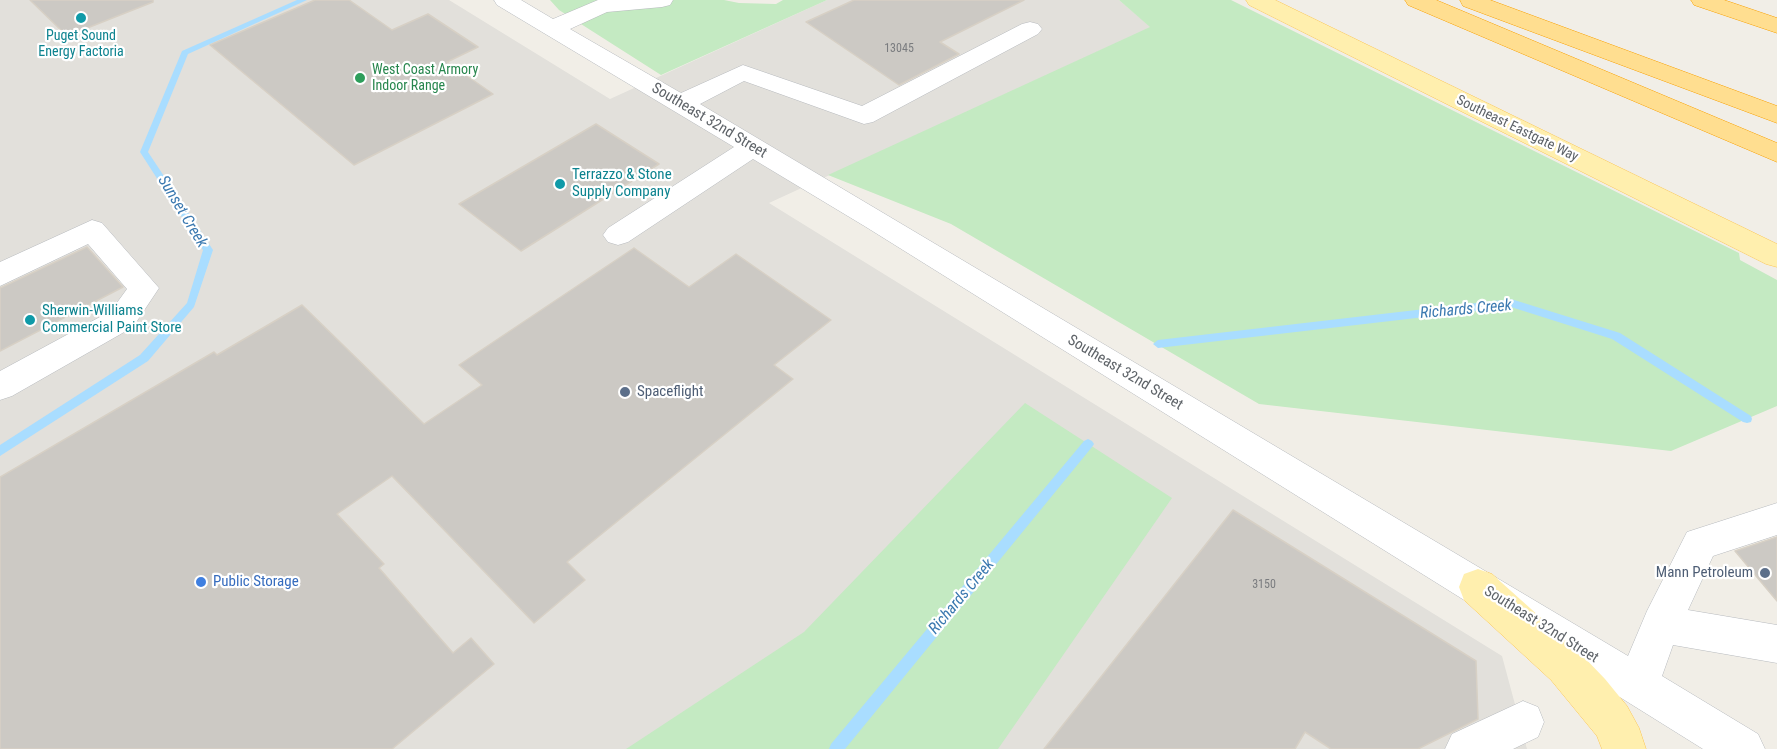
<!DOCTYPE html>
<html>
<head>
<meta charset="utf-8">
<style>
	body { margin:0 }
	canvas { display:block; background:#f1eee7 }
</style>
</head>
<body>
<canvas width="1777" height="749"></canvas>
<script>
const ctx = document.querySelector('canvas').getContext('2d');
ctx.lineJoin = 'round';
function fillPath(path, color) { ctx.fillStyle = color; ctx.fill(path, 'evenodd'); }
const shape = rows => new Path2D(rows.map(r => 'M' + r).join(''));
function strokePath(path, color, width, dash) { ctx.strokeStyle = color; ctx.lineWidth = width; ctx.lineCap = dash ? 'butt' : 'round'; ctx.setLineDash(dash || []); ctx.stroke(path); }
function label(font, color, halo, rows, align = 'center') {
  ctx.font = font + ' "Roboto Condensed",sans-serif'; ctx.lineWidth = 4.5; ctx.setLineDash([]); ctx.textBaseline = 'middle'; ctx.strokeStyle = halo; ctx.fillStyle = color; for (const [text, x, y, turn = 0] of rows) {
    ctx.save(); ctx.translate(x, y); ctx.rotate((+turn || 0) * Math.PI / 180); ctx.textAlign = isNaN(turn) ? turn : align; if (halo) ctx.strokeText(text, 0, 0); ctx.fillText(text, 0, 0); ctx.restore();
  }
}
fillPath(shape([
	[0,0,449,0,610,99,827,0,1119,0,1151,27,769,203,1502,656,1527,749,0,749]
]), '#e2e0db');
fillPath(shape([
	[550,0,724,0,739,3,776,4,783,0,827,0,661,75,559,10],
	[1119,0,1231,0,1739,253,1740,260,1777,280,1777,406,1671,451,1259,404,951,224,828,175,1150,27],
	[1025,403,1172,498,998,749,626,749,804,632]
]), '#c4eac2');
fillPath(shape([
	[297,0,307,0,188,54,148,152,213,250,194,307,148,361,0,456,0,445,140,355,187,303,203,250,140,152,182,51,297,0],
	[1511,299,1620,333,1751,416,1752,419,1751,422,1747,423,1743,422,1612,339,1511,307,1158,348,1153,344,1158,340,1511,299],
	[1088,439,1092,441,1094,444,1092,447,845,749,829,749,831,744,1084,441,1088,439]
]), '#a9ddff');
const building = shape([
	[30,0,153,0,153,2,67,36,30,0],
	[315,0,349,0,392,30,428,14,478,47,447,62,493,94,354,165,210,45,315,0],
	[854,0,1024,0,940,42,959,54,899,85,806,22,854,0],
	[596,124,659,164,521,251,459,204,596,124],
	[87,247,123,287,0,351,0,288,87,247],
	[634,248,689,287,736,254,831,320,774,365,793,379,567,562,585,580,534,623,392,476,337,514,384,564,379,568,453,653,471,638,494,664,392,749,0,749,0,477,214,352,217,355,302,305,424,424,482,385,459,365,634,248],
	[1233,510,1476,661,1478,719,1418,749,1331,749,1305,732,1295,749,1044,749,1233,510],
	[1777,537,1777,601,1735,551,1777,537]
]);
fillPath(building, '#ccc9c4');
strokePath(building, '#d7d0c5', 1.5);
const minor = shape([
	[494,0,521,0,553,19,598,0,673,0,670,5,662,7,607,12,570,29,681,93,743,65,862,106,1022,24,1030,22,1038,24,1042,29,1038,34,873,122,864,124,744,81,700,104,1628,656,1647,611,1687,532,1777,503,1777,535,1713,556,1688,610,1777,625,1777,663,1673,645,1662,676,1758,734,1765,749,1703,749,866,227,753,159,628,242,618,245,608,242,603,235,608,228,734,147,497,5,494,0],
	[92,220,102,223,159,288,133,327,12,396,0,400,0,371,111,311,127,289,88,244,0,286,0,262,92,220],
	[1523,701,1538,707,1544,722,1538,737,1513,749,1445,749,1452,734,1523,701]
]);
const major = shape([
	[1246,0,1275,0,1777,244,1777,267,1766,264,1249,5,1246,0],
	[1478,569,1492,574,1579,652,1605,679,1627,706,1639,728,1646,749,1602,749,1597,736,1551,680,1464,600,1459,587,1464,574,1478,569]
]);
const highway = shape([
	[1405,0,1436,0,1777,143,1777,162,1408,5,1405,0],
	[1460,0,1490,0,1777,106,1777,123,1463,6,1460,0],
	[1691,0,1724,0,1777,18,1777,33,1694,5,1691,0]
]);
strokePath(minor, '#b7babe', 1);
strokePath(major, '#fbc657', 1);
strokePath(highway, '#f8a000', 1);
fillPath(minor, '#fff');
fillPath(major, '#ffefae');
fillPath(highway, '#ffde90');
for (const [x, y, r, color] of [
	[81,18,6,"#0f9aa8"],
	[360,78,6,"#2e9e5b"],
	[560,184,6,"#0f9aa8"],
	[30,320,6,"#0f9aa8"],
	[625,392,6,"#5c6f8a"],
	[1765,573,6,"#5c6f8a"],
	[201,582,6,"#3f7fe0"]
]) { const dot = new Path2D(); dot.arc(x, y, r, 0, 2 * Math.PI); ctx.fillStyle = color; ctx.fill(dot); strokePath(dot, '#fff', 2); }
label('12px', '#7a7c7f', null, [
	["13045",899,49],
	["3150",1264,585]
]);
label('14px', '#0d838f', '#fff', [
	["Puget Sound",81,36],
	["Energy Factoria",81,52]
]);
label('14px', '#27864d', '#fff', [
	["West Coast Armory",372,70],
	["Indoor Range",372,86]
], 'left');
label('14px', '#5e6368', '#fff', [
	["Southeast Eastgate Way",1517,129,26]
]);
label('15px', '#5e6368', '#fff', [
	["Southeast 32nd Street",709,121,31],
	["Southeast 32nd Street",1125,373,31],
	["Southeast 32nd Street",1541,625,32]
]);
label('15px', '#0d838f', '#fff', [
	["Terrazzo & Stone",572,175],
	["Supply Company",572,192],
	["Sherwin-Williams",42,311],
	["Commercial Paint Store",42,328]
], 'left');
label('15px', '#4e5e75', '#fff', [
	["Spaceflight",637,392],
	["Mann Petroleum",1753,573,"right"]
], 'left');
label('15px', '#366cbe', '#fff', [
	["Public Storage",213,582]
], 'left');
label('italic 16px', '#3b79b0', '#fff', [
	["Sunset Creek",182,212,59],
	["Richards Creek",1466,310,-5],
	["Richards Creek",962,597,-50]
]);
</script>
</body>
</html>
